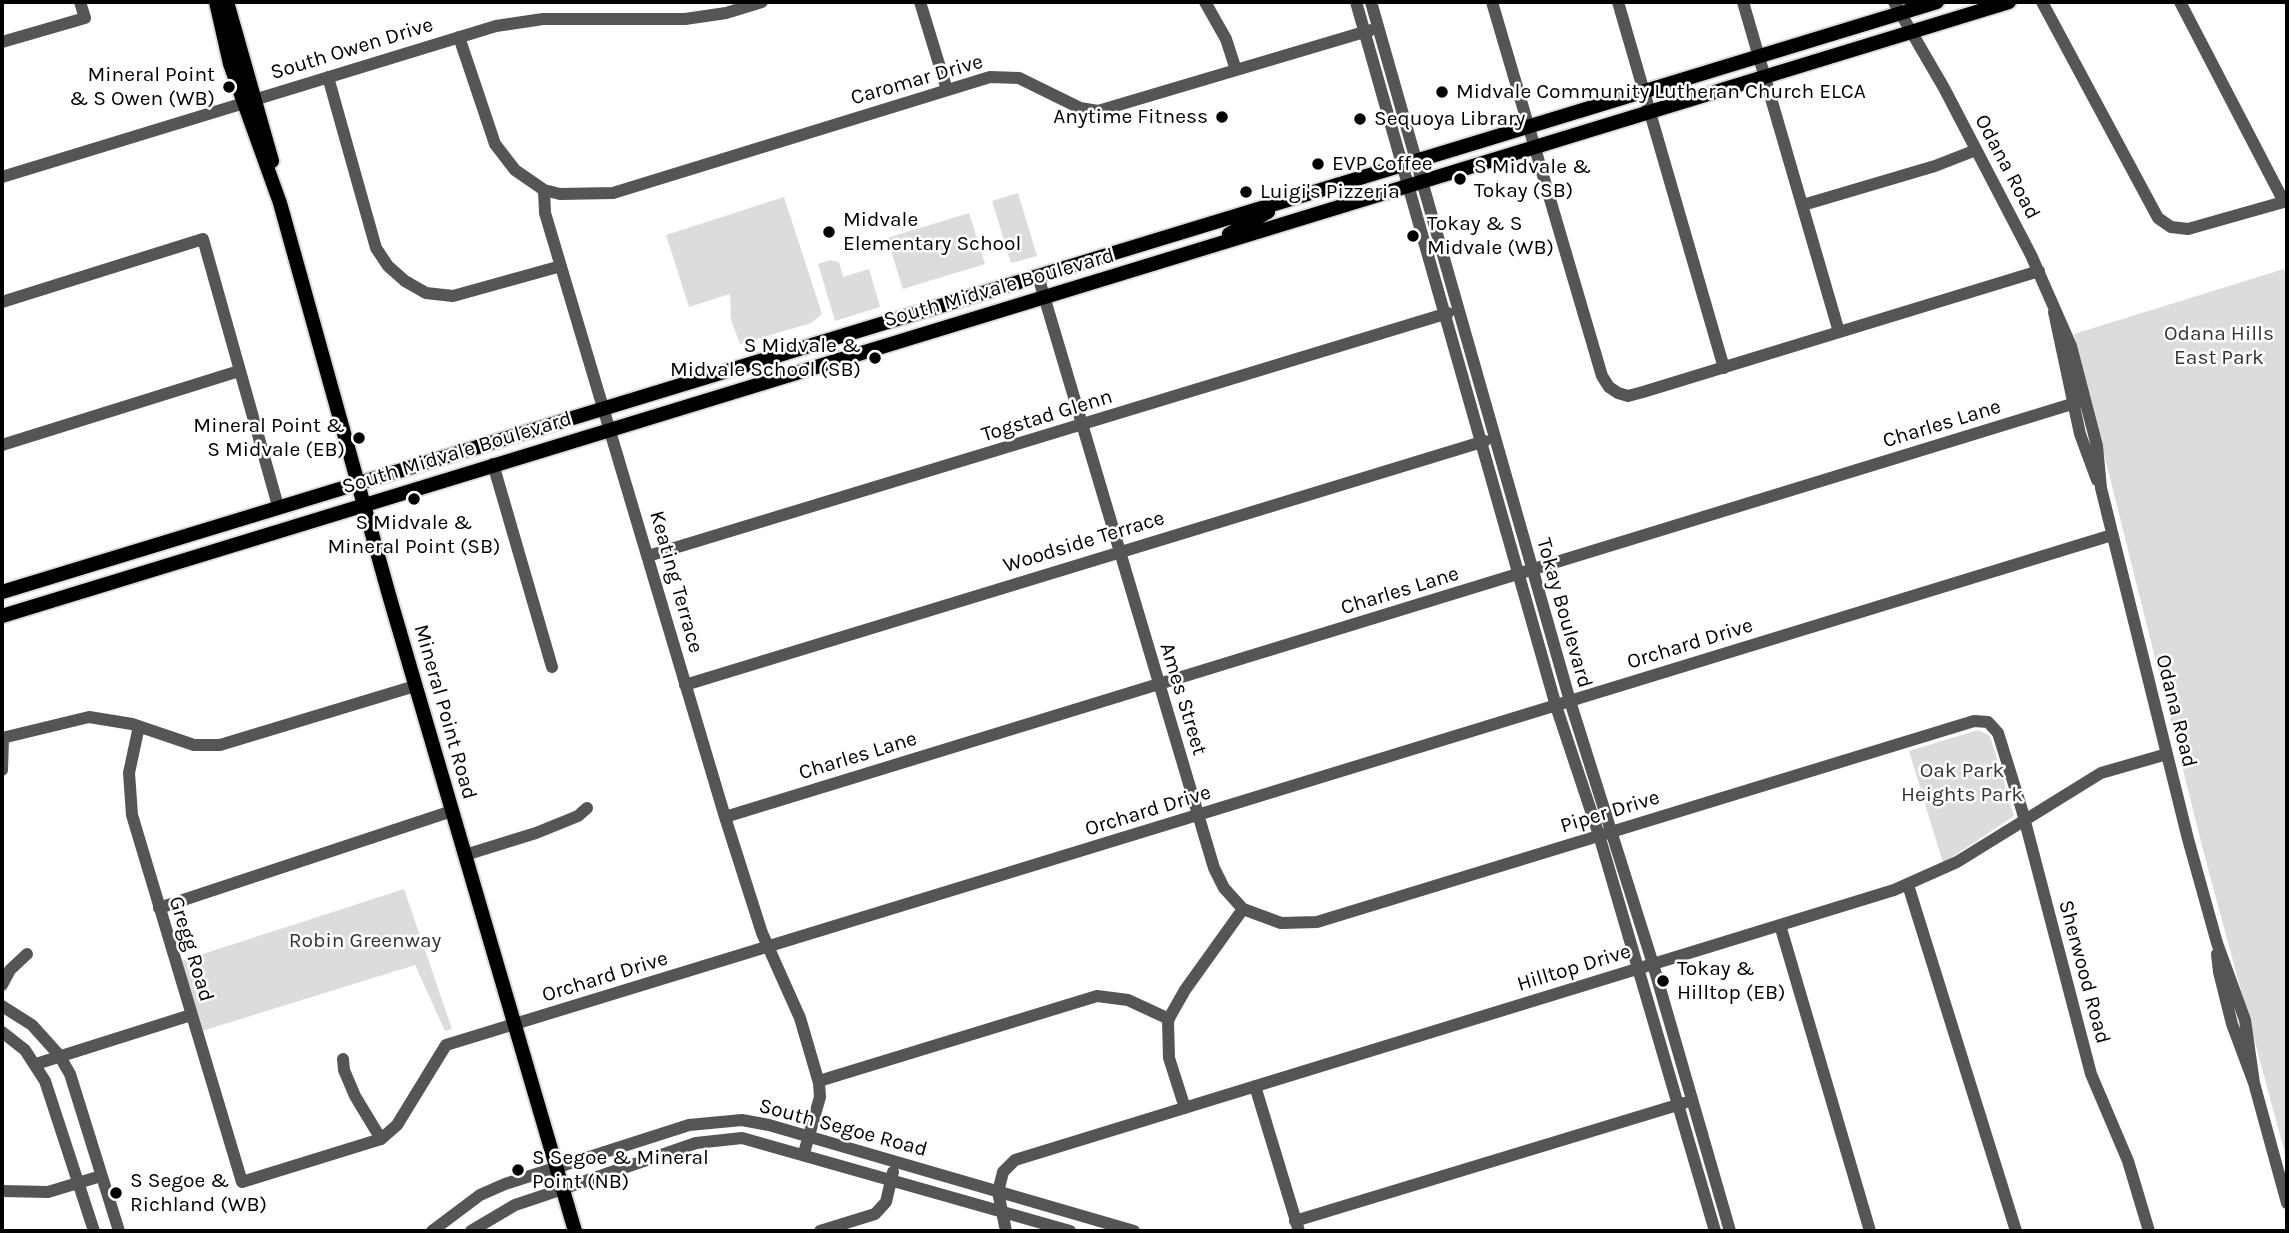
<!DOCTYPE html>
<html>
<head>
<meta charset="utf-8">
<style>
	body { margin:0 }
	#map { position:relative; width:2289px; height:1233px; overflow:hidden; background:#fff; font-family:Karla,sans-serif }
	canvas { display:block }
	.frame { position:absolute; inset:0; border:4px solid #000; pointer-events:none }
</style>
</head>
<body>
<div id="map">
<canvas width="2289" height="1233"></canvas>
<div class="frame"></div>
</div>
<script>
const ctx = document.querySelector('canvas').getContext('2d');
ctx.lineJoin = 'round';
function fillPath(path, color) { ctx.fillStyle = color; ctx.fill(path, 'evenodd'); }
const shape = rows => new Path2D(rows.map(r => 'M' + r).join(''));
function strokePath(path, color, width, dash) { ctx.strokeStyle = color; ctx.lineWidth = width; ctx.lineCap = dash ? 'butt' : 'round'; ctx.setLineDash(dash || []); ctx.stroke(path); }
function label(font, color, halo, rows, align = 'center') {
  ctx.font = font + ' Karla,sans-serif'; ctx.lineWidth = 5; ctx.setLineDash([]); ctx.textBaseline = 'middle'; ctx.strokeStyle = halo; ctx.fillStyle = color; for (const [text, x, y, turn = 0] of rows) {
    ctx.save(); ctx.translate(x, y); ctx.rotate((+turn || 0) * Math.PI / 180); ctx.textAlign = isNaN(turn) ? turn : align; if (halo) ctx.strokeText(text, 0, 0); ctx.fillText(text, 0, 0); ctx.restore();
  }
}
fillPath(shape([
	[1018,193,1037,256,1011,263,992,201],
	[784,197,822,314,811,323,740,344,731,320,730,294,689,307,666,235],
	[969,213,985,264,903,289,887,238],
	[830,260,839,262,843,277,869,269,880,307,835,321,818,264],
	[2287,268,2287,1161,2203,850,2074,334],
	[1978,730,1990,736,2014,816,1943,863,1909,751],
	[404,889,452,1029,445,1031,415,965,202,1031,181,961]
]), '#dcdcdc');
const major = shape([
	[216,2,230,64,280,203,389,595,575,1231],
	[227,2,272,161],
	[1229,234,1268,212],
	[2,592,1937,2],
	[2,616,2009,2]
]);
strokePath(major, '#dbdbdb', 18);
strokePath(shape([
	[920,2,947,90],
	[1205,2,1226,39,1236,70],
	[1356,2,1556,706,1599,835,1715,1231],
	[1371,2,1570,701,1653,964,1730,1231],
	[1492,2,1602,376,1609,387,1618,393,1628,396,1643,392,2039,271],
	[1618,2,1724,368],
	[1743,2,1839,332],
	[1894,2,1944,88,2031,255,2071,346,2097,446,2101,488,2188,839,2217,943,2245,1020,2254,1083],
	[2042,2,2158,218,2171,227,2188,229,2287,201],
	[2180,2,2284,202],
	[459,37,495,144,515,170,544,190,545,213,725,817,762,933,800,1018,819,1083,820,1097,804,1153],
	[2,42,85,18,80,2],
	[328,77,376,248,388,266,405,281,426,293,453,296,561,266],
	[2,177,496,26,543,19,685,19,726,13,762,2],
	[544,190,560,194,613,193,990,77,1019,78,1080,108,1098,111,1371,30],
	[1803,205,1935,166,1976,150],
	[1038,276,1214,868,1224,888,1243,909,1185,990,1168,1020,1169,1058,1185,1108],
	[2,302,203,239,278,506],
	[2054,312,2080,434,2097,480],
	[2,445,239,371],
	[493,464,552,667],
	[648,556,1448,313],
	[685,685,1485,441],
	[139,726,129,773,132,815,242,1182,381,1139,397,1125,446,1045,2112,535],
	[2,738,89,717,132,724,194,745,220,745,415,686],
	[2,770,3,738],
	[725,817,2085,400],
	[465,855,536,833,578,816,587,808],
	[1908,885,2016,1231],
	[159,908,452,811],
	[1243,909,1281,923,1317,922,1974,721,1988,722,1998,733,2022,810,2091,1074,2128,1161,2149,1231],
	[1780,925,1870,1231],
	[2217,954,2219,972,2232,1024,2254,1083,2287,1203],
	[2,985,10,970,27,954],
	[2,1006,32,1025,59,1055,70,1074,119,1231],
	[2,1032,25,1050,45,1081,94,1231],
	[343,1059,344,1070,355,1096,381,1139],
	[36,1064,191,1015],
	[819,1081,1097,996,1128,1000,1169,1019],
	[1255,1086,1299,1231],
	[2,1191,48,1192,101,1176],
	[1295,1221,1684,1103],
	[432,1231,480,1195,505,1184,689,1125,742,1120,769,1125,1134,1231],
	[471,1231,515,1205,542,1196,696,1143,742,1138,1070,1231],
	[820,1231,875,1214,886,1202,893,1172],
	[1006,1231,998,1192,1003,1172,1015,1160,1894,890,1957,862,2101,773,2167,754]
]), '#555', 12);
strokePath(major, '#000', 14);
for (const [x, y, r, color] of [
	[229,87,7,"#000"],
	[1442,92,7,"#000"],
	[1222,117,7,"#000"],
	[1360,119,7,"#000"],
	[1318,164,7,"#000"],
	[1460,179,7,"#000"],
	[1246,192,7,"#000"],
	[829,232,7,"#000"],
	[1413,236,7,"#000"],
	[875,358,7,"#000"],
	[359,438,7,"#000"],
	[414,499,7,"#000"],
	[1663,981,7,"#000"],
	[518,1170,7,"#000"],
	[116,1193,7,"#000"]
]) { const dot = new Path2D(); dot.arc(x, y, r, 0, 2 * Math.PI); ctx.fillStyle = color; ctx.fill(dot); strokePath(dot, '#fff', 2.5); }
label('21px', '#000', '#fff', [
	["South Owen Drive",352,49,-17],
	["Caromar Drive",917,80,-16],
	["Odana Road",2007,167,62],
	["South Midvale Boulevard",999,288,-16],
	["Togstad Glenn",1047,416,-17],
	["Charles Lane",1942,424,-17],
	["South Midvale Boulevard",457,453,-17],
	["Woodside Terrace",1084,542,-17],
	["Keating Terrace",676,582,74],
	["Charles Lane",1400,591,-17],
	["Tokay Boulevard",1564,613,74],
	["Orchard Drive",1690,644,-17],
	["Ames Street",1183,699,73],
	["Odana Road",2176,711,76],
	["Mineral Point Road",445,712,74],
	["Charles Lane",858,756,-17],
	["Orchard Drive",1148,811,-17],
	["Piper Drive",1610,812,-17],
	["Gregg Road",191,949,73],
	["Hilltop Drive",1574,968,-17],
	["Sherwood Road",2084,972,75],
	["Orchard Drive",605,977,-17],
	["South Segoe Road",843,1128,15]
]);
label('21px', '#000', '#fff', [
	["Mineral Point",215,75,"right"],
	["& S Owen (WB)",215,99,"right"],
	["Midvale Community Lutheran Church ELCA",1456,92],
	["Anytime Fitness",1208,117,"right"],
	["Sequoya Library",1374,119],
	["EVP Coffee",1332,164],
	["S Midvale &",1474,167],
	["Tokay (SB)",1474,191],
	["Luigi's Pizzeria",1260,192],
	["Midvale",843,220],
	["Elementary School",843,244],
	["Tokay & S",1427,224],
	["Midvale (WB)",1427,248],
	["S Midvale &",861,346,"right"],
	["Midvale School (SB)",861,370,"right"],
	["Mineral Point &",345,426,"right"],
	["S Midvale (EB)",345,450,"right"],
	["S Midvale &",414,523,"center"],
	["Mineral Point (SB)",414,547,"center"],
	["Tokay &",1677,969],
	["Hilltop (EB)",1677,993],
	["S Segoe & Mineral",532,1158],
	["Point (NB)",532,1182],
	["S Segoe &",130,1181],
	["Richland (WB)",130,1205]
], 'left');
label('21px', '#333', '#fff', [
	["Odana Hills",2219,334],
	["East Park",2219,358],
	["Oak Park",1962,771],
	["Heights Park",1962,795],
	["Robin Greenway",365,941]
]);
</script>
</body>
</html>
